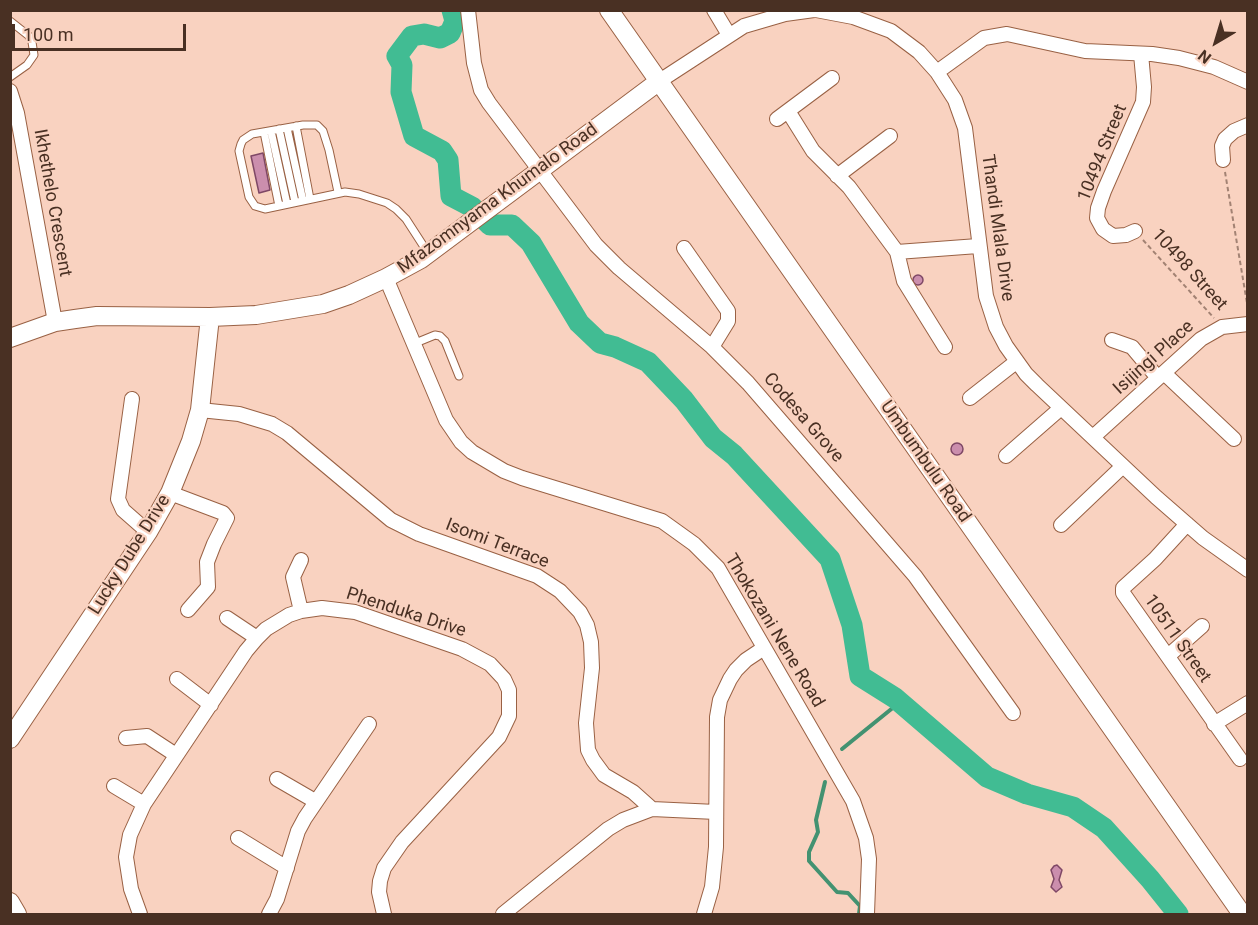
<!DOCTYPE html>
<html>
<head>
<meta charset="utf-8">
<style>
	body { margin:0 }
	#map { position:relative; width:1258px; height:925px; overflow:hidden; background:#f9d2c0; font-family:Roboto,sans-serif }
	canvas { display:block }
	.frame { position:absolute; inset:0; border:12px solid #493023; pointer-events:none }
	.north { position:absolute; left:1186px; top:12px; width:60px; height:60px; -webkit-text-stroke:4px #f9d2c0; paint-order:stroke; rotate:218deg; font-size:16px; font-weight:700; line-height:24px; text-align:center; color:#493023 }
	.north::after { content:''; display:block; margin:auto; width:21px; height:27px; background:#493023; clip-path:polygon(50% 0,100% 100%,50% 72%,0 100%) }
	.scale { position:absolute; left:12px; top:24px; width:174px; height:27px; box-sizing:border-box; border:3px solid #493023; border-top:0; padding-left:8px; font-size:18px; line-height:21px; white-space:nowrap; color:#493023; -webkit-text-stroke:4px #f9d2c0; paint-order:stroke }
</style>
</head>
<body>
<div id="map">
<canvas width="1258" height="925"></canvas>
<div class="frame"></div>
<div class="north">N</div>
<div class="scale">100 m</div>
</div>
<script>
const ctx = document.querySelector('canvas').getContext('2d');
ctx.lineJoin = 'round';
const shape = rows => new Path2D(rows.map(r => 'M' + r).join(''));
function strokePath(path, color, width, dash) { ctx.strokeStyle = color; ctx.lineWidth = width; ctx.lineCap = dash ? 'butt' : 'round'; ctx.setLineDash(dash || []); ctx.stroke(path); }
function fillPath(path, color) { ctx.fillStyle = color; ctx.fill(path, 'evenodd'); }
function label(font, color, halo, rows, align = 'center') {
  ctx.font = font + ' Roboto,sans-serif'; ctx.lineWidth = 4.5; ctx.setLineDash([]); ctx.textBaseline = 'middle'; ctx.strokeStyle = halo; ctx.fillStyle = color; for (const [text, x, y, turn = 0] of rows) {
    ctx.save(); ctx.translate(x, y); ctx.rotate((+turn || 0) * Math.PI / 180); ctx.textAlign = isNaN(turn) ? turn : align; if (halo) ctx.strokeText(text, 0, 0); ctx.fillText(text, 0, 0); ctx.restore();
  }
}
strokePath(shape([
	[842,749,900,702],
	[825,782,816,820,818,832,809,852,809,861,837,892,848,893,860,906,859,914]
]), '#439271', 4);
strokePath(shape([
	[452,10,455,21,450,33,440,38,424,34,412,36,397,56,402,65,401,92,414,136,442,151,448,160,451,196,472,207,490,225,512,225,531,243,579,323,600,343,615,347,648,362,684,400,713,438,734,455,830,559,852,625,860,676,895,698,987,777,1027,794,1073,807,1104,828,1150,879,1178,914]
]), '#41bc93', 21);
const building = shape([
	[263,153,270,190,259,193,251,156,263,153],
	'913 280a5 5 0 1 1 10 0a5 5 0 1 1-10 0Z',
	'951 449a6 6 0 1 1 12 0a6 6 0 1 1-12 0Z',
	[1057,865,1062,870,1059,880,1062,887,1056,892,1051,887,1054,879,1051,870,1054,866,1057,865]
]);
fillPath(building, '#cb8ead');
strokePath(building, '#7f4866', 1.5);
const lane = shape([
	[10,21,29,36,32,42,34,55,27,65,10,77],
	[296,126,310,199],
	[287,128,303,201],
	[279,129,295,202],
	[271,131,287,204],
	[264,132,279,206],
	[338,192,329,150,323,131,317,125,303,125,252,134,243,140,241,144,239,151,249,197,255,206,265,209,345,192,359,194,387,203,396,209,406,219,428,253],
	[413,344,435,335,440,336,445,341,459,376]
]);
const street = shape([
	[468,10,474,63,481,90,489,103,596,245,619,268,712,347,748,383,915,576,1013,713],
	[714,10,729,35],
	[816,10,853,17,891,31,919,52,937,72,955,100,965,128,986,296,996,327,1006,346,1026,374,1037,385,1156,497,1203,538,1248,570],
	[937,72,984,38,1007,34,1085,51,1152,54,1179,58,1214,67,1248,82],
	[658,82,744,26,785,14,814,10],
	[10,91,17,113,55,322],
	[788,111,813,151,849,187,897,252,904,281,945,347],
	[777,119,832,78],
	[1223,160,1222,146,1225,139,1234,131,1248,125],
	[837,176,890,136],
	[1135,231,1126,235,1113,236,1103,229,1097,218,1098,208,1104,191,1143,102,1144,87,1141,54],
	[684,248,728,311,728,321,712,347],
	[897,252,978,246],
	[386,278,446,420,461,442,472,452,504,471,522,478,662,521,694,544,718,568,853,801,866,838,869,859,867,914],
	[1112,340,1132,347,1158,378],
	[1164,373,1234,439],
	[970,398,1016,362],
	[132,399,118,499,123,510,148,532],
	[200,410,239,414,272,424,287,433,391,520,419,534,537,576,560,591,580,612,587,625,591,642,592,668,586,723,588,750,593,760,604,775,633,792,652,809],
	[1093,437,1201,339,1222,327,1248,324],
	[1006,456,1061,408],
	[170,493,223,513,227,518,214,544,207,562,208,587,188,610],
	[1187,524,1155,559,1123,588,1123,593,1240,759],
	[1061,525,1123,466],
	[301,611,293,577,301,560],
	[227,618,257,638],
	[1168,656,1202,626],
	[177,679,211,705],
	[1214,724,1248,703],
	[126,738,147,736,176,755],
	[277,779,315,801],
	[114,786,144,804],
	[238,838,287,868],
	[140,914,131,889,126,857,130,835,144,804,246,651,257,638,266,629,289,615,301,611,322,608,355,612,462,649,490,664,504,679,509,690,509,716,499,737,402,842,384,868,380,881,379,892,384,914],
	[269,914,277,899,298,831,305,818,369,724],
	[503,914,608,829,623,820,652,809,716,812],
	[704,914,712,887,716,847,717,717,720,700,730,679,736,670,746,660,764,648]
]);
const secondary = shape([
	[609,10,1242,914],
	[10,338,55,322,75,319,97,316,210,317,256,315,323,304,349,295,386,278,421,259,658,82],
	[10,739,148,532,170,493,191,441,200,410,210,317],
	[10,902,17,914]
]);
strokePath(lane, '#996144', 9);
strokePath(street, '#996144', 16);
strokePath(secondary, '#996144', 20);
strokePath(shape([
	[1225,172,1248,309],
	[1143,240,1214,318]
]), '#a28273', 2, [4.5, 3]);
strokePath(lane, '#fff', 7);
strokePath(street, '#fff', 14);
strokePath(secondary, '#fff', 18);
label('18px', '#493023', '#f9d2c0', [
	["10494 Street",1103,153,-68],
	["Mfazomnyama Khumalo Road",498,199,-36],
	["Ikhethelo Crescent",52,203,80],
	["Thandi Mlala Drive",997,228,82],
	["10498 Street",1189,270,48],
	["Isijingi Place",1154,358,-42],
	["Codesa Grove",803,418,49],
	["Umbumbulu Road",925,462,55],
	["Isomi Terrace",497,544,21],
	["Lucky Dube Drive",130,555,-58],
	["Phenduka Drive",406,613,18],
	["Thokozani Nene Road",774,631,59],
	["10511 Street",1177,639,55]
]);
</script>
</body>
</html>
